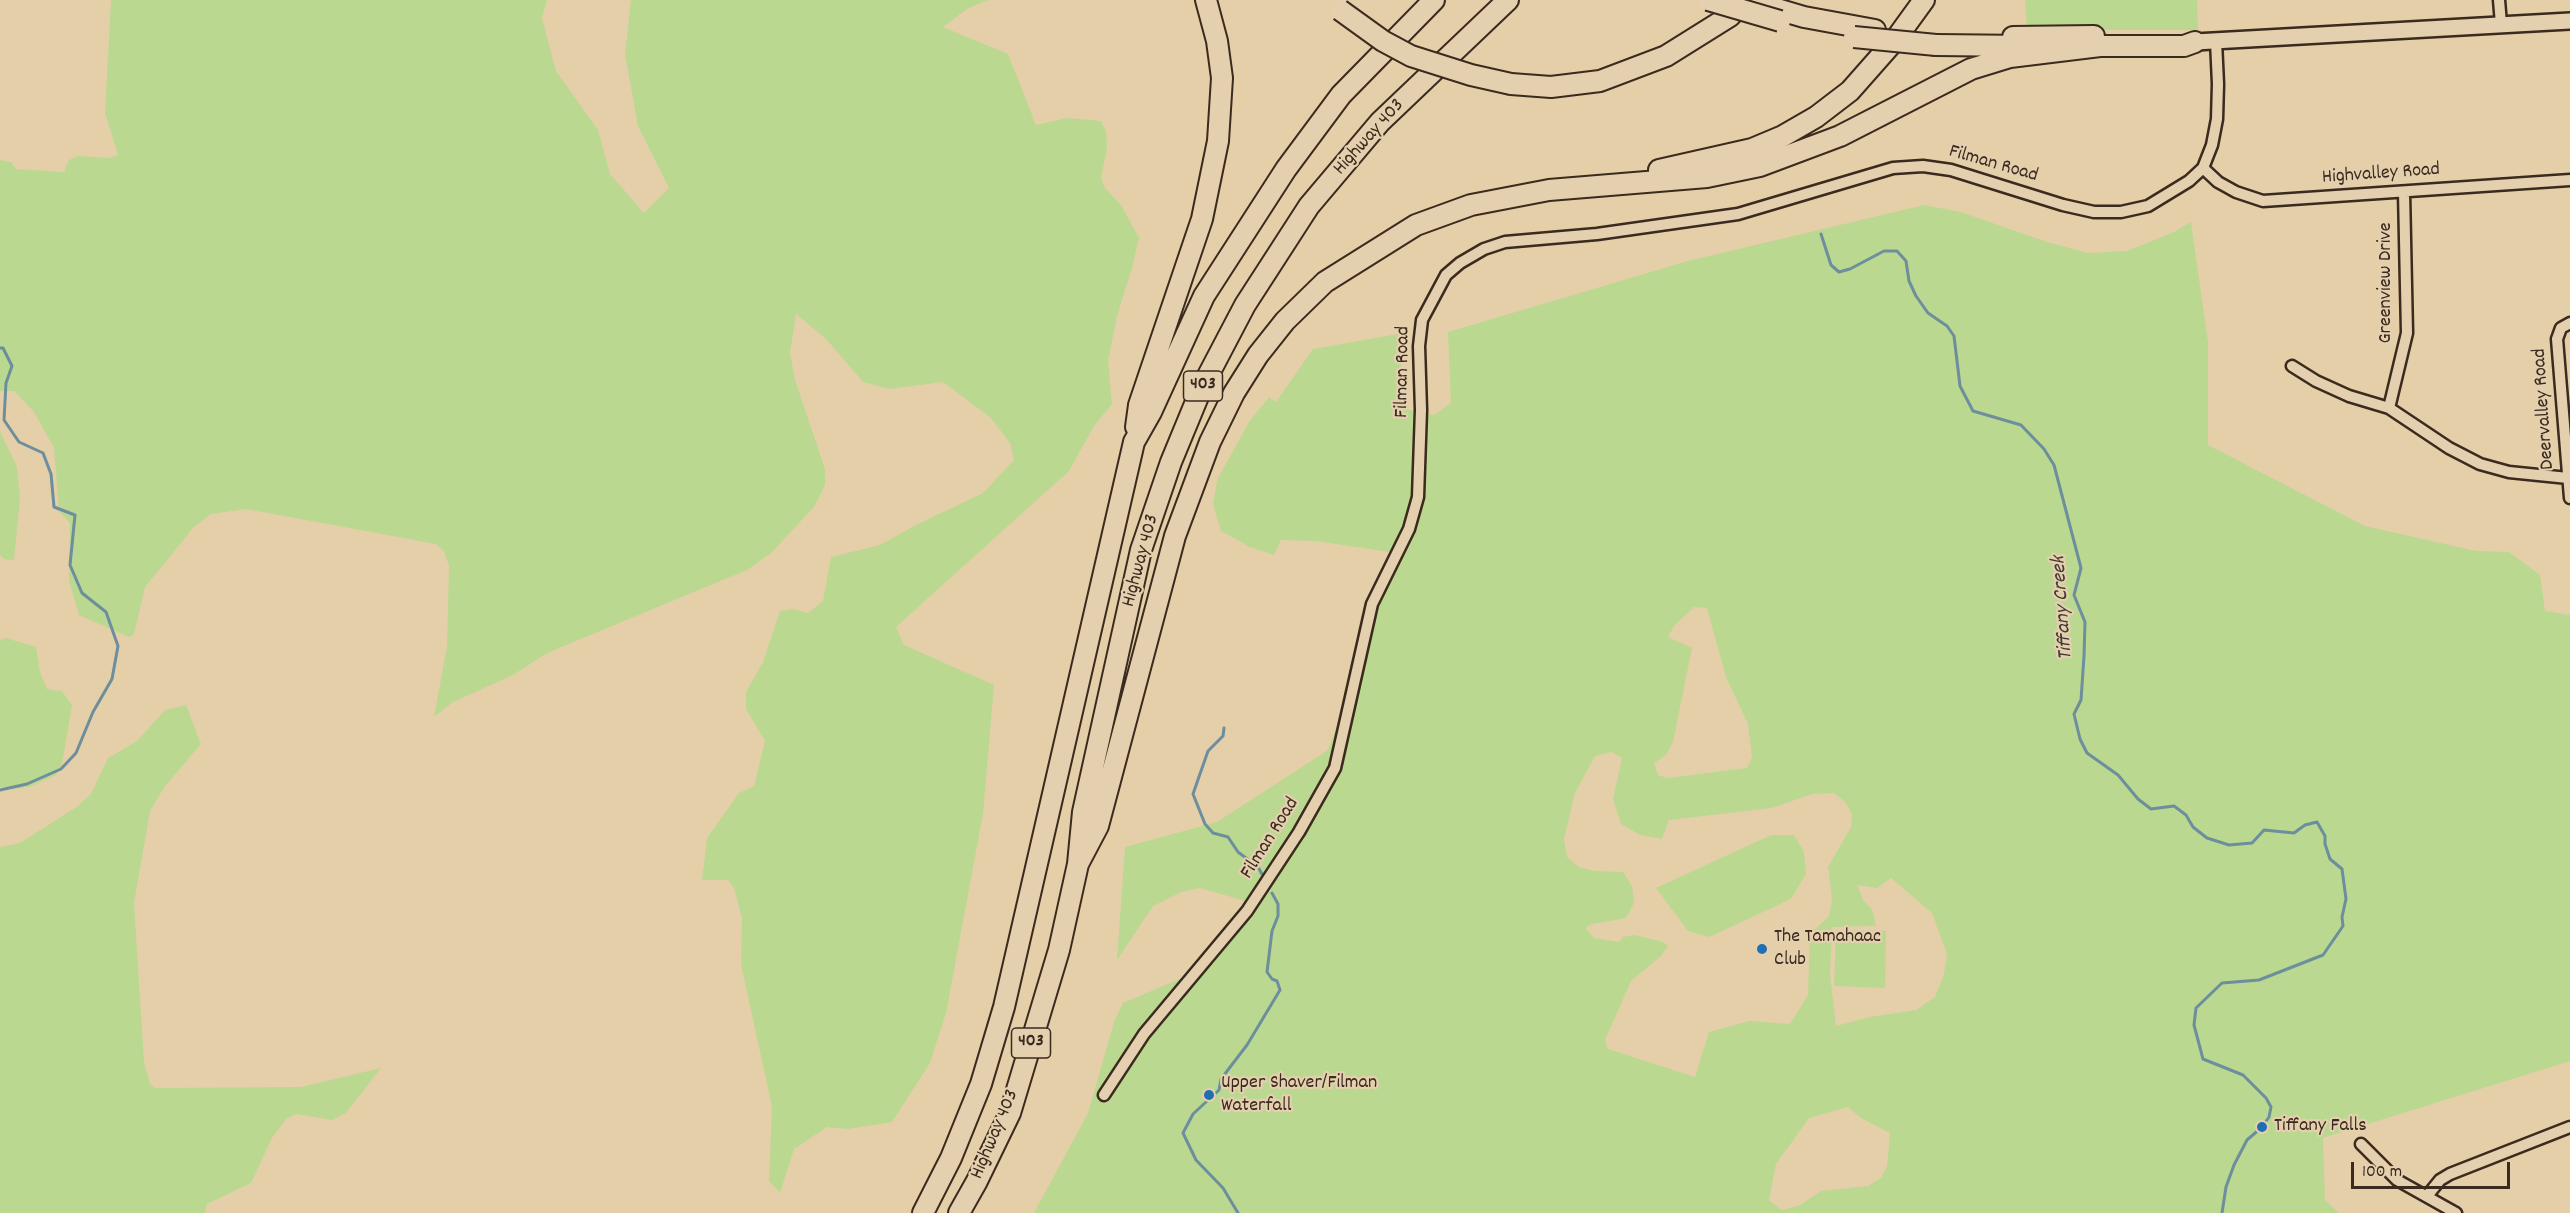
<!DOCTYPE html>
<html>
<head>
<meta charset="utf-8">
<style>
	body { margin:0 }
	#map { position:relative; width:2570px; height:1213px; overflow:hidden; background:#e5cfa9; font-family:Dekko,sans-serif }
	canvas { display:block }
	.scale { position:absolute; left:2351px; top:1162px; width:159px; height:27px; box-sizing:border-box; border:3px solid #3b2a1e; border-top:0; padding-left:8px; font-size:18px; line-height:21px; white-space:nowrap; color:#3b2a1e; -webkit-text-stroke:4px #e4cfae; paint-order:stroke }
</style>
</head>
<body>
<div id="map">
<canvas width="2570" height="1213"></canvas>
<div class="scale">100 m</div>
</div>
<script>
const ctx = document.querySelector('canvas').getContext('2d');
ctx.lineJoin = 'round';
function fillPath(path, color) { ctx.fillStyle = color; ctx.fill(path, 'evenodd'); }
const shape = rows => new Path2D(rows.map(r => 'M' + r).join(''));
function strokePath(path, color, width, dash) { ctx.strokeStyle = color; ctx.lineWidth = width; ctx.lineCap = dash ? 'butt' : 'round'; ctx.setLineDash(dash || []); ctx.stroke(path); }
function label(font, color, halo, rows, align = 'center') {
  ctx.font = font + ' Dekko,sans-serif'; ctx.lineWidth = 4.5; ctx.setLineDash([]); ctx.textBaseline = 'middle'; ctx.strokeStyle = halo; ctx.fillStyle = color; for (const [text, x, y, turn = 0] of rows) {
    ctx.save(); ctx.translate(x, y); ctx.rotate((+turn || 0) * Math.PI / 180); ctx.textAlign = isNaN(turn) ? turn : align; if (halo) ctx.strokeText(text, 0, 0); ctx.fillText(text, 0, 0); ctx.restore();
  }
}
fillPath(shape([
	[111,0,547,0,542,18,556,71,598,130,610,174,644,213,669,188,638,126,625,54,631,0,988,0,967,9,943,27,1008,54,1036,125,1067,118,1101,121,1106,131,1107,148,1101,178,1105,188,1121,205,1139,238,1132,268,1117,316,1108,361,1112,404,1094,426,1069,471,896,627,904,645,994,685,983,814,946,1013,930,1063,892,1122,848,1129,827,1127,794,1149,780,1193,769,1181,772,1107,741,964,742,918,734,888,728,880,702,880,707,838,739,793,754,786,765,741,746,709,746,692,763,662,780,611,794,609,808,613,823,601,831,557,880,545,916,525,983,493,1014,460,1010,443,991,418,943,382,889,389,863,382,826,339,796,314,790,353,795,380,825,469,825,485,814,507,771,553,747,570,547,653,513,675,453,702,434,717,447,646,449,566,444,551,436,544,246,509,211,514,194,527,145,587,134,634,129,637,79,615,69,581,70,523,59,511,54,448,34,412,14,391,0,391,0,160,11,162,16,169,64,172,69,160,78,156,109,158,118,155,105,113],
	[2025,0,2197,0,2198,30,2027,30],
	[1924,205,1961,212,2047,242,2088,253,2127,251,2174,232,2191,222,2208,342,2208,445,2365,526,2476,551,2509,552,2540,575,2545,611,2570,615,2570,1061,2323,1138,2325,1200,2339,1213,1034,1213,1088,1113,1114,1022,1123,1003,1196,972,1251,910,1242,900,1200,888,1181,892,1153,906,1117,960,1125,847,1217,822,1328,750,1359,666,1370,600,1396,553,1316,541,1281,540,1274,555,1250,547,1221,531,1213,504,1217,480,1249,422,1269,397,1276,402,1313,349,1398,334,1405,409,1434,415,1451,403,1448,332,1688,261],
	[1694,607,1707,608,1726,677,1748,724,1752,757,1747,768,1667,778,1658,775,1654,763,1666,755,1673,742,1692,648,1668,637,1674,626],
	[1611,752,1622,758,1613,799,1621,824,1640,835,1662,839,1669,820,1772,808,1812,794,1834,793,1845,802,1852,814,1851,827,1828,867,1832,899,1829,916,1810,934,1808,995,1790,1024,1749,1021,1709,1032,1695,1077,1608,1049,1605,1040,1631,981,1661,956,1668,946,1663,942,1635,935,1623,937,1619,942,1594,938,1586,929,1588,925,1626,918,1634,903,1632,886,1623,872,1595,871,1579,867,1567,857,1564,839,1575,793,1595,756],
	[1891,878,1932,913,1947,954,1944,974,1935,997,1916,1010,1870,1017,1836,1026,1830,974,1832,927,1876,926,1872,909,1864,901,1857,885,1877,888],
	[1848,1107,1861,1118,1890,1133,1887,1166,1881,1178,1868,1186,1821,1191,1800,1205,1782,1210,1769,1200,1776,1164,1809,1118],
	[0,431,17,467,20,498,14,560,4,559,0,555],
	[6,638,36,647,40,672,47,689,62,691,72,705,62,764,56,775,29,787,13,789,0,787,0,640],
	[186,705,201,744,165,786,150,811,134,903,144,1062,150,1084,155,1088,301,1087,381,1068,346,1113,332,1120,297,1114,286,1119,272,1138,251,1183,207,1204,205,1213,0,1213,0,847,20,843,78,806,91,794,108,758,137,741,165,710],
	[1771,835,1794,835,1804,852,1806,874,1791,899,1709,937,1688,931,1656,888],
	[1836,930,1886,931,1885,988,1834,986]
]), '#bbd890');
strokePath(shape([
	[1821,234,1831,265,1839,272,1850,269,1884,251,1897,251,1906,261,1909,281,1916,296,1928,313,1947,326,1954,336,1960,386,1973,411,2021,425,2044,449,2054,465,2081,568,2074,595,2085,622,2084,656,2081,700,2074,714,2080,739,2087,753,2118,775,2138,799,2151,809,2174,806,2186,815,2193,827,2207,838,2229,845,2252,843,2264,830,2294,833,2305,825,2317,822,2325,836,2325,844,2330,859,2342,869,2346,899,2342,917,2343,926,2323,955,2259,980,2222,983,2196,1008,2194,1025,2203,1059,2243,1075,2266,1098,2271,1107,2269,1117,2262,1127,2247,1140,2234,1165,2226,1187,2222,1213],
	[0,348,3,348,12,366,6,383,4,420,19,442,43,453,51,474,54,507,75,515,70,565,82,593,106,612,118,646,112,679,93,712,76,753,61,769,27,784,0,790],
	[1224,728,1223,736,1208,751,1193,794,1205,824,1213,833,1228,837,1238,852,1258,867,1263,876],
	[1238,1213,1223,1188,1196,1160,1183,1133,1193,1114,1219,1090,1221,1079,1247,1045,1280,990,1277,981,1272,979,1267,972,1272,931,1278,916,1278,904,1272,893]
]), '#6d8e9c', 3);
const street = shape([
	[2499,0,2501,24],
	[2203,168,2218,182,2236,192,2263,201,2570,180],
	[2570,323,2561,328,2557,339,2570,498],
	[2292,366,2316,381,2349,396,2389,408,2449,448,2480,464,2509,472,2568,478],
	[2389,408,2407,333,2404,192],
	[1104,1095,1144,1034,1247,911,1299,832,1335,768,1372,604,1409,529,1418,497,1421,410,1419,346,1422,320,1446,275,1460,263,1484,249,1505,242,1597,234,1738,214,1893,168,1923,166,1951,170,2063,205,2094,212,2121,212,2148,206,2189,181,2203,168,2212,145,2217,119,2218,84,2216,41],
	[2361,1144,2397,1180,2456,1213],
	[2427,1196,2440,1180,2450,1174,2570,1127]
]);
const secondary = shape([
	[2195,42,2570,21]
]);
const highway = shape([
	[1746,0,1804,17,1875,30],
	[2013,37,2094,36],
	[1936,45,2029,46],
	[2088,46,2184,46,2195,42],
	[1511,84,1551,87,1600,81,1666,56,1730,16,1745,0],
	[1659,170,1752,149,1783,136,1816,117,1850,91,1895,40,1924,0],
	[1136,427,1139,405,1202,219,1218,141,1222,78,1217,41,1206,0],
	[1078,864,1098,826,1175,536,1210,442,1234,393,1258,355,1285,321,1325,282,1416,225,1471,205,1549,190,1707,177,1760,166,1840,136,1971,69,2010,57,2100,46],
	[923,1213,951,1158,981,1084,1004,1007,1134,442,1151,412,1204,296,1286,169,1341,95,1434,0],
	[959,1213,977,1181,1010,1113,1059,950,1078,864,1083,812,1141,550,1171,462,1202,387,1245,305,1309,206,1380,122,1508,0]
]);
strokePath(street, '#3b2a1e', 15);
strokePath(secondary, '#3b2a1e', 20);
strokePath(highway, '#3b2a1e', 24);
strokePath(street, '#e4cfae', 10);
strokePath(secondary, '#e4cfae', 15);
strokePath(highway, '#e4cfae', 20);
const highwayBridge = shape([
	[1708,0,1780,21],
	[1340,10,1383,41,1411,56,1471,75,1511,84],
	[1854,37,1936,45]
]);
strokePath(highwayBridge, '#3b2a1e', 24, []);
strokePath(highwayBridge, '#e4cfae', 20);
for (const [x, y, r, color] of [
	[1762,949,6,"#1f6fb2"],
	[1209,1095,6,"#1f6fb2"],
	[2262,1127,6,"#1f6fb2"]
]) { const dot = new Path2D(); dot.arc(x, y, r, 0, 2 * Math.PI); ctx.fillStyle = color; ctx.fill(dot); strokePath(dot, '#e4cfae', 2); }
for (const [x, y, w] of [
	[1203,386,39],
	[1031,1043,39]
]) { const box = new Path2D(); box.roundRect(x - w / 2, y - 15, w, 30, 4.5); ctx.fillStyle = '#e4cfae'; ctx.fill(box); strokePath(box, '#3b2a1e', 1.5); }
label('bold 18px', '#3b2a1e', null, [
	["403",1203,386],
	["403",1031,1043]
]);
label('20px', '#3b2a1e', '#e4cfae', [
	["Highway 403",1370,138,-48],
	["Filman Road",1993,165,16],
	["Highvalley Road",2381,175,-4],
	["Greenview Drive",2387,283,-90],
	["Filman Road",1404,372,-89],
	["Deervalley Road",2545,409,-94],
	["Highway 403",1142,561,-75],
	["Filman Road",1271,839,-58],
	["Highway 403",996,1135,-67]
]);
label('20px', '#3b2a1e', '#e4cfae', [
	["The Tamahaac",1774,938],
	["Club",1774,961],
	["Upper Shaver/Filman",1221,1084],
	["Waterfall",1221,1107],
	["Tiffany Falls",2274,1127]
], 'left');
label('italic 21px', '#433b33', '#e4cfae', [
	["Tiffany Creek",2064,608,-94]
]);
</script>
</body>
</html>
